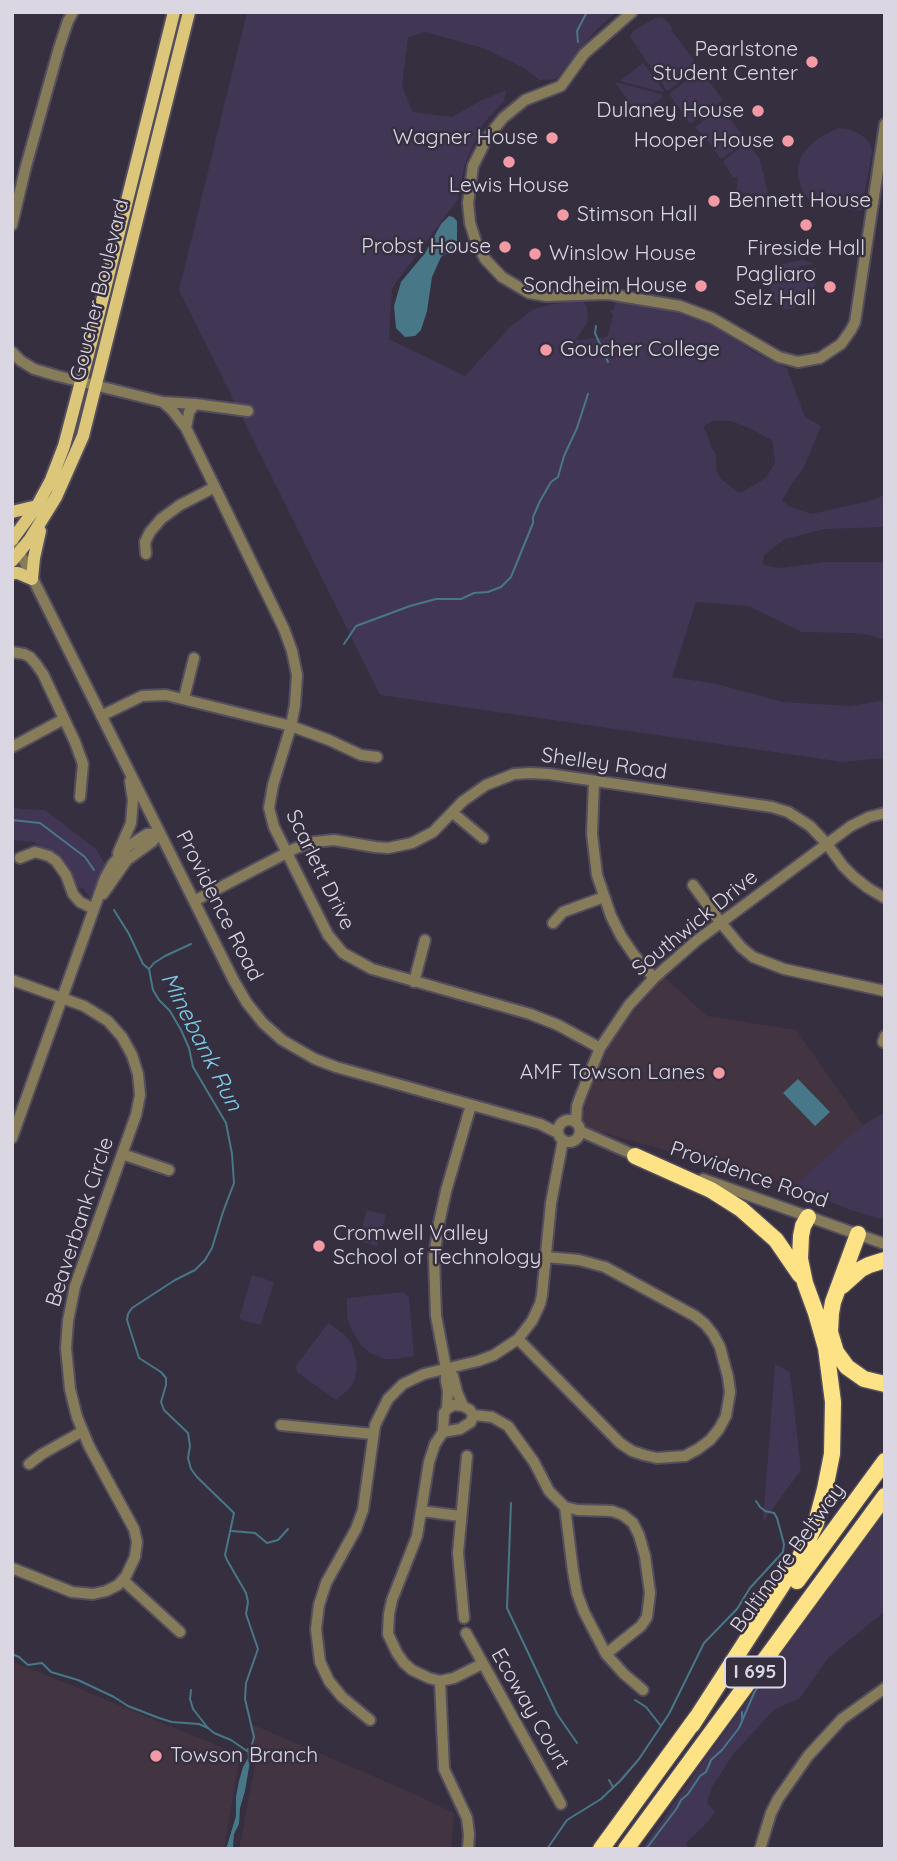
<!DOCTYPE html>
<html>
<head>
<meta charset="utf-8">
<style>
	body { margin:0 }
	#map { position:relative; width:897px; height:1861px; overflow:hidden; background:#352f40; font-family:Quicksand,sans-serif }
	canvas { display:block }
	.frame { position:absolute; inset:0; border:14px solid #dbd7e2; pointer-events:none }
</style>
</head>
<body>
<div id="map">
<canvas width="897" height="1861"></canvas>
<div class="frame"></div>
</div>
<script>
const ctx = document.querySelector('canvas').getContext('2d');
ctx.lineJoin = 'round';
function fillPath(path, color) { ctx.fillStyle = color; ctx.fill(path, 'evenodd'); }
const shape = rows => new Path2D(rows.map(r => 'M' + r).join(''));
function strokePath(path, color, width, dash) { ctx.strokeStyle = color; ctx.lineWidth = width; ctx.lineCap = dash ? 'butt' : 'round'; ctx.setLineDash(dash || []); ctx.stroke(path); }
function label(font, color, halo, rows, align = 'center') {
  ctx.font = font + ' Quicksand,sans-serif'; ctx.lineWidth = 5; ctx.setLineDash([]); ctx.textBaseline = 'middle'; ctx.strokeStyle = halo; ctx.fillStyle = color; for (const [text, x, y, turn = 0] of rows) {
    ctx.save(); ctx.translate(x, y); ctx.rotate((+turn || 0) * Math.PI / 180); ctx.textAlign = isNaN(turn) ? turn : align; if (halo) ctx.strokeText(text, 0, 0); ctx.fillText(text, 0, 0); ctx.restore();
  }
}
fillPath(shape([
	[664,977,707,1016,796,1030,863,1125,793,1186,579,1126,590,1091,612,1040,650,991],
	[12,1661,240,1755,224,1849,12,1849],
	[249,1723,410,1792,454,1813,451,1849,239,1849,257,1757]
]), '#433442');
fillPath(shape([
	[247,12,617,12,597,29,556,79,539,80,526,69,483,48,425,32,408,37,402,86,413,112,452,117,480,101,506,90,504,101,483,124,465,163,458,199,392,288,389,339,465,376,510,327,534,309,552,304,582,300,587,308,588,316,587,323,576,339,580,341,591,338,597,339,606,337,609,333,613,314,609,311,613,310,616,302,658,307,704,320,759,355,787,368,805,417,821,426,804,467,793,482,782,500,789,506,811,514,869,501,885,495,885,527,825,529,785,539,764,555,763,565,781,568,824,562,885,562,885,640,869,635,852,633,802,632,748,606,696,602,672,677,717,684,783,702,850,706,885,700,885,758,843,762,380,695,179,290],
	[713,421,731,421,749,428,772,440,775,462,766,478,742,492,738,492,720,478,716,469,716,454,711,447,708,436,704,429,704,426],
	[662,17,670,25,672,28,671,30,699,67,667,91,630,37,633,31,655,18],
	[643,63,664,91,663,92,620,81],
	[700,70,723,100,690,124,669,94],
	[615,82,661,94,663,97,638,115],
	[724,106,728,113,727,115,745,138,745,142,723,158,720,158,708,141,695,127],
	[838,128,849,129,858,133,866,139,871,146,872,153,861,211,818,204,809,200,802,190,798,177,798,167,802,154,817,139],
	[746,143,749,144,760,159,768,194,767,196,736,192,738,177,733,177,723,163,724,160],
	[803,260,815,264,800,266,795,271,798,274,807,276,810,272,807,268,816,268,817,274,815,285,807,300,802,304,791,309,785,309,779,306,771,296,771,281,776,269,782,264],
	[12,807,22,809,45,810,96,849,105,864,90,898,84,889,77,887,67,867,54,856,34,842,12,840],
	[885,1112,885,1220,853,1211,793,1186,863,1125],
	[367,1210,386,1215,377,1246,358,1241],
	[252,1275,274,1282,261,1325,239,1319],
	[403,1292,409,1297,414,1356,396,1359,384,1359,370,1353,361,1345,353,1332,347,1318,347,1298],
	[328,1323,344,1334,352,1344,357,1365,355,1379,350,1388,336,1400,297,1372,296,1366],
	[775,1364,790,1372,801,1470,763,1522],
	[885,1512,885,1611,829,1657,800,1698,774,1710,734,1753,712,1787,707,1803,715,1812,706,1824,687,1842,686,1849,642,1849,702,1763]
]), '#423655');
fillPath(shape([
	[449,216,453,217,457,221,457,241,450,251,441,257,432,277,427,311,421,330,415,336,405,337,396,328,394,306,401,282,425,253,441,224],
	[798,1079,830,1112,815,1126,783,1093],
	[247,1748,252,1749,245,1791,240,1808,239,1824,234,1834,233,1847,226,1849,236,1816,236,1797,239,1781,243,1767,248,1758]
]), '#487787');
strokePath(shape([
	[578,42,577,31,587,12],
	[596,326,595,333,608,362],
	[344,644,356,626,410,606,436,599,461,599,474,593,488,592,501,587,511,577,533,523,533,517,540,501,551,482,558,477,564,456,577,428,588,394],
	[12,820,40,823,85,857,94,870],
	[114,910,129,934,143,964,149,969,153,990,159,1000,170,1011,181,1030,189,1048,193,1067,226,1123,232,1154,234,1183,223,1212,212,1248,205,1260,195,1270,175,1280,132,1308,128,1314,127,1320,139,1358,161,1372,166,1378,166,1385,161,1402,164,1410,188,1433,190,1446,188,1458,191,1469,197,1477,234,1513,225,1555,227,1560,246,1593,248,1602,246,1614,258,1649,246,1683,245,1699,254,1737,251,1748],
	[150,968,154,963,165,956,191,944],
	[511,1503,507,1608,557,1714,577,1743],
	[232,1531,255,1533,267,1543,278,1540,288,1529],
	[12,1654,19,1657,28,1665,42,1663,51,1672,78,1680,114,1697,128,1706,159,1718,172,1722,199,1724,208,1728,214,1733,231,1740,247,1751],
	[191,1690,190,1699,193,1709,208,1728],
	[635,1700,646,1707,661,1726],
	[742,1719,742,1712],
	[609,1780,613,1787],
	[547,1849,567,1820,601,1799,621,1780,639,1759,669,1714,704,1643,737,1609,750,1588,783,1552,784,1544,777,1518,774,1513,765,1511,760,1507,756,1501],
	[646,1849,677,1808,681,1800,688,1794,700,1776,706,1772,711,1760,722,1750,739,1728,754,1693,764,1678]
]), '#487787', 2);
const minor = shape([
	[632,12,584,54,561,86,525,100,503,118,487,138,473,166,468,203,470,223,476,242,485,259,502,277,529,293,547,296,608,294,680,306,712,318,779,357,798,362,820,358,841,344,851,330,855,322,885,124],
	[12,225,26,166,59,48,68,21,73,12],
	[12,352,21,361,34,369,58,376,163,402,195,404,248,411],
	[163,402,172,410,186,428,284,629,292,651,297,675,295,705,291,726,273,785,269,808,274,827,328,935,343,953,372,969,530,1014,558,1025,600,1048],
	[186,428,189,412,195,404],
	[17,547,234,981,247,1003,263,1023,282,1040,315,1059,336,1067,540,1124,558,1133],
	[146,554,145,542,150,532,161,519,180,505,215,487],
	[12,652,24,654,30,657,36,664,43,674,75,742,83,764,80,797],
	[184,698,194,658],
	[101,716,142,696,166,695,291,726,329,740,361,755,377,757],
	[12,747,64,719],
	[594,781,592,834,597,875,611,916,621,936,634,955,654,978],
	[453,813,483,838],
	[118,853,131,823,133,800,130,781],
	[20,858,35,852,49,856,56,861,66,875,73,894,80,902,94,909],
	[693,885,721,923,741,947,753,957,784,969,885,991],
	[103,894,127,860,152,842,160,833],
	[194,901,296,848,314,842,334,840,375,847,388,848,412,843,433,832,463,801,486,785,514,774,530,773,549,774,772,807,788,812,810,826,827,844,843,866,854,877,868,888,885,898],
	[553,923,563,912,604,897],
	[12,980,84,1006,108,1021,122,1037,132,1055,138,1074,140,1095,136,1115,75,1286,68,1321,66,1348,70,1389,77,1417,89,1446,134,1529,137,1542,135,1557,126,1576,118,1585,106,1591,93,1594,72,1592,12,1568],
	[414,982,425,940],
	[883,1042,885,1036],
	'558 1131a11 11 0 1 1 22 0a11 11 0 1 1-22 0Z',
	[576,1123,577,1106,581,1095,600,1048,629,1005,654,978,696,941,851,826,869,817,885,813],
	[580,1131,641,1158],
	[12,1138,105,878,112,865,127,847,147,834,160,833],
	[122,1154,169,1170],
	[703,1179,885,1244],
	[518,1339,620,1443,632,1451,644,1455,657,1458,685,1456,698,1449,710,1440,719,1429,726,1416,730,1392,728,1377,720,1347,713,1334,705,1324,695,1316,605,1267,579,1260,546,1257],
	[446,1368,453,1376,457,1392,463,1406],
	[454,1405,463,1406,470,1410,473,1415,471,1422,460,1429,443,1432,444,1413,447,1409,454,1405],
	[447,1409,448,1391,446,1381,446,1368,436,1316,434,1257,439,1223,446,1191,471,1105],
	[473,1415,492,1417,508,1426,534,1462,549,1491,565,1507,573,1571,577,1593,584,1612,606,1654,624,1674,643,1690],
	[281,1425,373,1434],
	[443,1432,435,1444,429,1462,417,1536,392,1600,389,1614,388,1634,397,1653,404,1663,412,1670,429,1678,440,1681,454,1678,482,1664],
	[29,1464,42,1454,83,1431],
	[565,1507,578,1510,612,1511,623,1515,633,1523,639,1535,645,1556,650,1593,647,1617,641,1626,606,1654],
	[422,1511,460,1516],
	[123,1580,180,1632],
	[464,1618,458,1553,467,1456],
	[466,1633,561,1804],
	[440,1681,444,1769,467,1818,469,1834,468,1849],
	[370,1720,342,1697,329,1681,320,1662,316,1629,319,1605,326,1583,356,1529,363,1510,375,1425,388,1399,403,1384,424,1374,478,1361,494,1355,518,1339,532,1321,540,1304,542,1295,551,1203,563,1140],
	[760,1849,771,1813,778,1799,808,1756,842,1719,885,1688]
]);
const major = shape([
	[12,512,37,506],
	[12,540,37,506,51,480,64,446,99,313,174,12],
	[12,561,30,539,56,497,83,436,189,12],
	[12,573,18,573,32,579,34,558,40,531]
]);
const highway = shape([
	[635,1156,711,1190,741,1209,776,1240,800,1275],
	[858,1234,833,1302,831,1313,830,1332,836,1352,847,1367,864,1379,885,1384],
	[842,1286,861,1269,869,1265,885,1260],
	[797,1581,885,1461],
	[692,1725,799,1559,816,1523,825,1489,832,1454,833,1402,826,1348,816,1313,805,1283,800,1259,801,1236,803,1226,808,1217],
	[601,1849,697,1717],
	[626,1849,885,1496]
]);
strokePath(minor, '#534d5d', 14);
strokePath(major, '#534d5d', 16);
strokePath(highway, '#534d5d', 19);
strokePath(minor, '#877c59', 10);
strokePath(major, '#dcc67a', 12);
strokePath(highway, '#fee386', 16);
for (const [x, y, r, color] of [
	[812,62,7,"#f49aa4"],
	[758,111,7,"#f49aa4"],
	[552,138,7,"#f49aa4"],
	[788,141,7,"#f49aa4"],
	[509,162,7,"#f49aa4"],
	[714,201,7,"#f49aa4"],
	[563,215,7,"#f49aa4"],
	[806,225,7,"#f49aa4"],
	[505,247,7,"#f49aa4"],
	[535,254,7,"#f49aa4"],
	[701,286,7,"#f49aa4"],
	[830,287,7,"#f49aa4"],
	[546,350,7,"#f49aa4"],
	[719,1073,7,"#f49aa4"],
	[319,1246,7,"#f49aa4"],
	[156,1756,7,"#f49aa4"]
]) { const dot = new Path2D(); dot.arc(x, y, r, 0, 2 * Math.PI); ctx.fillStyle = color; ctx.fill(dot); strokePath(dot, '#352f40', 2.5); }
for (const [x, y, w] of [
	[755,1672,60]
]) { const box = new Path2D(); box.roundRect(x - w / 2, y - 15.5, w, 31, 5); ctx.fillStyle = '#352f40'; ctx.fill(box); strokePath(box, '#dbd7e2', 2); }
label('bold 19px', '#dbd7e2', null, [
	["I 695",755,1672]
]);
label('21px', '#dbd7e2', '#352f40', [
	["Pearlstone",798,50],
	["Student Center",798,74],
	["Dulaney House",744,111],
	["Wagner House",538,138],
	["Hooper House",774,141],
	["Lewis House",509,186,"center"],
	["Bennett House",728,201,"left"],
	["Stimson Hall",577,215,"left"],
	["Probst House",491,247],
	["Fireside Hall",806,249,"center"],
	["Winslow House",549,254,"left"],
	["Pagliaro",816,275],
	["Selz Hall",816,299],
	["Sondheim House",687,286],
	["Goucher College",560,350,"left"],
	["AMF Towson Lanes",705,1073],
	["Cromwell Valley",333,1234,"left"],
	["School of Technology",333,1258,"left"],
	["Towson Branch",170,1756,"left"]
], 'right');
label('21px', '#dbd7e2', '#352f40', [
	["Goucher Boulevard",100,290,-76],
	["Shelley Road",604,764,8],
	["Scarlett Drive",320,870,64],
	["Providence Road",219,906,63],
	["Southwick Drive",695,923,-39],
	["Providence Road",749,1175,19],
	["Beaverbank Circle",80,1222,-72],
	["Baltimore Beltway",788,1558,-54],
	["Ecoway Court",530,1709,60]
]);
label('italic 23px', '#7ccce7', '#352f40', [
	["Minebank Run",201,1042,63]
]);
</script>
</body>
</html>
